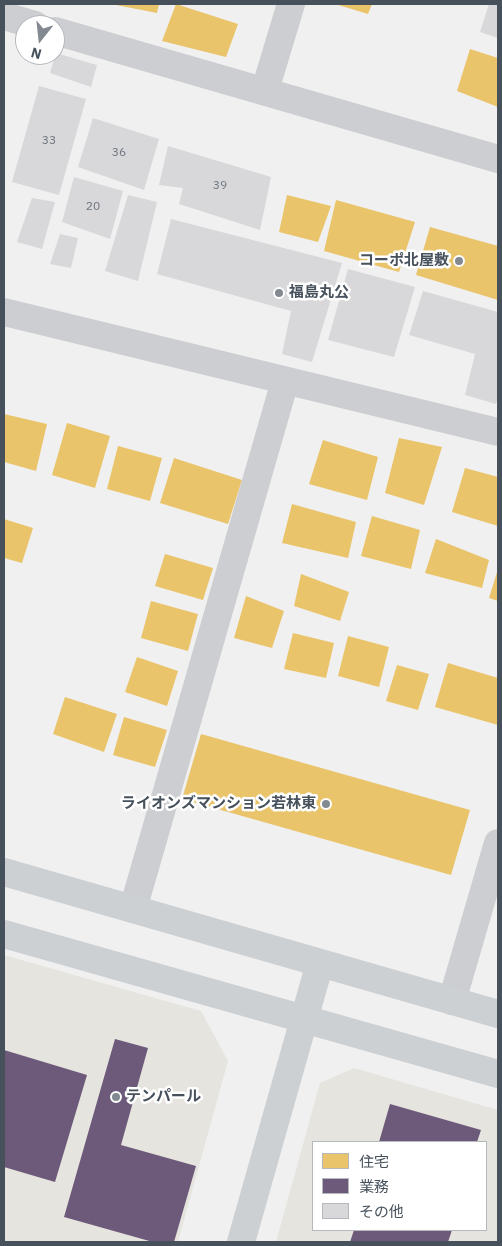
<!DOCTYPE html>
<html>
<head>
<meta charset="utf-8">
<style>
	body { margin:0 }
	#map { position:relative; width:502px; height:1246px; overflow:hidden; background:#f1f0f0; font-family:"IBM Plex Sans","Noto Sans JP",sans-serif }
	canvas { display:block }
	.frame { position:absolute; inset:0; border:5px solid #47515c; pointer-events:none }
	.legend { position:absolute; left:312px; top:1141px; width:175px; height:90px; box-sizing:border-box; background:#fff; border:1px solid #b5b9be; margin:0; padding:6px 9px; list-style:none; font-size:15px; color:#47515c }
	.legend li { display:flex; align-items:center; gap:10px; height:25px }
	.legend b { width:25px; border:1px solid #b5b9be }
	.north { position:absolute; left:15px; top:15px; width:50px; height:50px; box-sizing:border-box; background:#fff; border:1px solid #b5b9be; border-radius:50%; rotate:196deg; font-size:14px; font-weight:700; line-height:20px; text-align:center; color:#47515c }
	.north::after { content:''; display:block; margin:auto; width:18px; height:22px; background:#828990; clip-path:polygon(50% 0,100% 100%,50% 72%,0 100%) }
</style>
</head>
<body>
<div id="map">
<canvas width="502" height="1246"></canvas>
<div class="frame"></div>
<ul class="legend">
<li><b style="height:14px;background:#e9c46a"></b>住宅</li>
<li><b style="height:14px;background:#6d597a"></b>業務</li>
<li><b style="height:14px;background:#d8d8da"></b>その他</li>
</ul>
<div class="north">N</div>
</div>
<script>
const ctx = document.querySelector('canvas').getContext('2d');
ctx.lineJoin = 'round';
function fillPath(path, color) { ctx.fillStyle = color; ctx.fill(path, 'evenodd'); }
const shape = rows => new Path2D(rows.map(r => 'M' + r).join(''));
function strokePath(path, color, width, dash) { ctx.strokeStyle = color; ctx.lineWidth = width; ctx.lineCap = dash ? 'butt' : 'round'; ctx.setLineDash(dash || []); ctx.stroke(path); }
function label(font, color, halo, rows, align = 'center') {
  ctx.font = font + ' "IBM Plex Sans","Noto Sans JP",sans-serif'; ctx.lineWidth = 5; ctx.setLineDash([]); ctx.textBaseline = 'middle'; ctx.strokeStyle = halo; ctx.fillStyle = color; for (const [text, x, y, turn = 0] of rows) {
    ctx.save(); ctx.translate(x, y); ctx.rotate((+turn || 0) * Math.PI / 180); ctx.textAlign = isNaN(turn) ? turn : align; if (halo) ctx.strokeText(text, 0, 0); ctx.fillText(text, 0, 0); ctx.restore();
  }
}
fillPath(shape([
	[4,955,201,1011,228,1061,178,1242,4,1242],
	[354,1068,498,1110,498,1242,276,1242,320,1083],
	[313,1142,486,1142,486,1230,313,1230]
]), '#e5e4de');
fillPath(shape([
	[111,4,159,4,157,13],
	[176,4,238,24,226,57,162,41],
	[335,4,372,4,368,14],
	[470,49,498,58,498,107,457,91],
	[287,195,331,206,318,242,279,232],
	[336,200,415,222,399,272,324,251],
	[430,227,498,246,498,300,416,275],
	[4,414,47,424,36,471,4,462],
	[67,423,110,436,95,488,52,475],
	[399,438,442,447,424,505,385,493],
	[323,440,378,457,367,500,309,484],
	[118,446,162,458,150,501,107,489],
	[174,458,242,480,228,524,160,503],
	[465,468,498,477,498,526,452,512],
	[292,504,356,522,348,558,282,543],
	[372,516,420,530,411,569,361,556],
	[4,519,33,528,22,563,4,558],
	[436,539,489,560,482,588,425,573],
	[165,554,213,568,203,600,155,586],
	[498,569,498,601,489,598],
	[301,574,349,592,340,621,294,606],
	[246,596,284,611,272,648,234,638],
	[151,601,198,614,188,651,141,638],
	[293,633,334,643,326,678,284,669],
	[348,636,389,647,379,687,338,676],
	[137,657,178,671,167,706,125,692],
	[448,663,498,678,498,725,435,707],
	[397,665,429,674,418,710,386,701],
	[65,697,117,714,104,752,53,734],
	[124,717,167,730,155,767,113,755],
	[201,734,470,810,451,875,182,799]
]), '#e9c46a');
fillPath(shape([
	[115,1039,148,1048,121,1145,196,1166,174,1242,153,1242,64,1217],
	[4,1050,87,1075,55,1182,4,1167],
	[390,1104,481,1130,477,1142,379,1142],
	[354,1230,452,1230,448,1242,350,1242]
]), '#6d597a');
fillPath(shape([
	[489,4,498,5,498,38,480,32],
	[56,53,97,65,91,87,50,73],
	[39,86,86,99,59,195,12,182],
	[93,118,159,139,144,190,78,167],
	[168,146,271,177,260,230,179,204,183,188,159,185],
	[74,177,123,191,110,239,62,222],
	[128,195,157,202,138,281,105,271],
	[32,198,55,202,42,249,17,242],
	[171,219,342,263,312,362,282,354,291,311,157,274],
	[60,234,78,238,71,268,50,264],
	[348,269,415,287,394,357,328,340],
	[423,291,498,312,498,397,496,404,465,395,475,354,409,335]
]), '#d8d8da');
strokePath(shape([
	[4,16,35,25],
	[55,31,498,159],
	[265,90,291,4],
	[4,312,498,432],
	[133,909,285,381],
	[452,1001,498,843]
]), '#ccced1', 28);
strokePath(shape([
	[4,872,498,1014],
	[4,934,498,1074],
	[241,1242,320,963]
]), '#cdd0d3', 28);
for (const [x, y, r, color] of [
	[459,261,5,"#828990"],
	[279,293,5,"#828990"],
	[326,804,5,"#828990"],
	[116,1097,5,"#828990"]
]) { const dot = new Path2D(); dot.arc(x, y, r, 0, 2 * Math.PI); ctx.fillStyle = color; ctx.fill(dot); strokePath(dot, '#fff', 2); }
label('12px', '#6d747d', null, [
	["33",49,141],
	["36",119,153],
	["39",220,186],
	["20",93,207]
]);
label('bold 15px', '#47515c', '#fff', [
	["コーポ北屋敷",449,261],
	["福島丸公",289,293,"left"],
	["ライオンズマンション若林東",316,804],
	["テンパール",126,1097,"left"]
], 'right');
</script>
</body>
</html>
